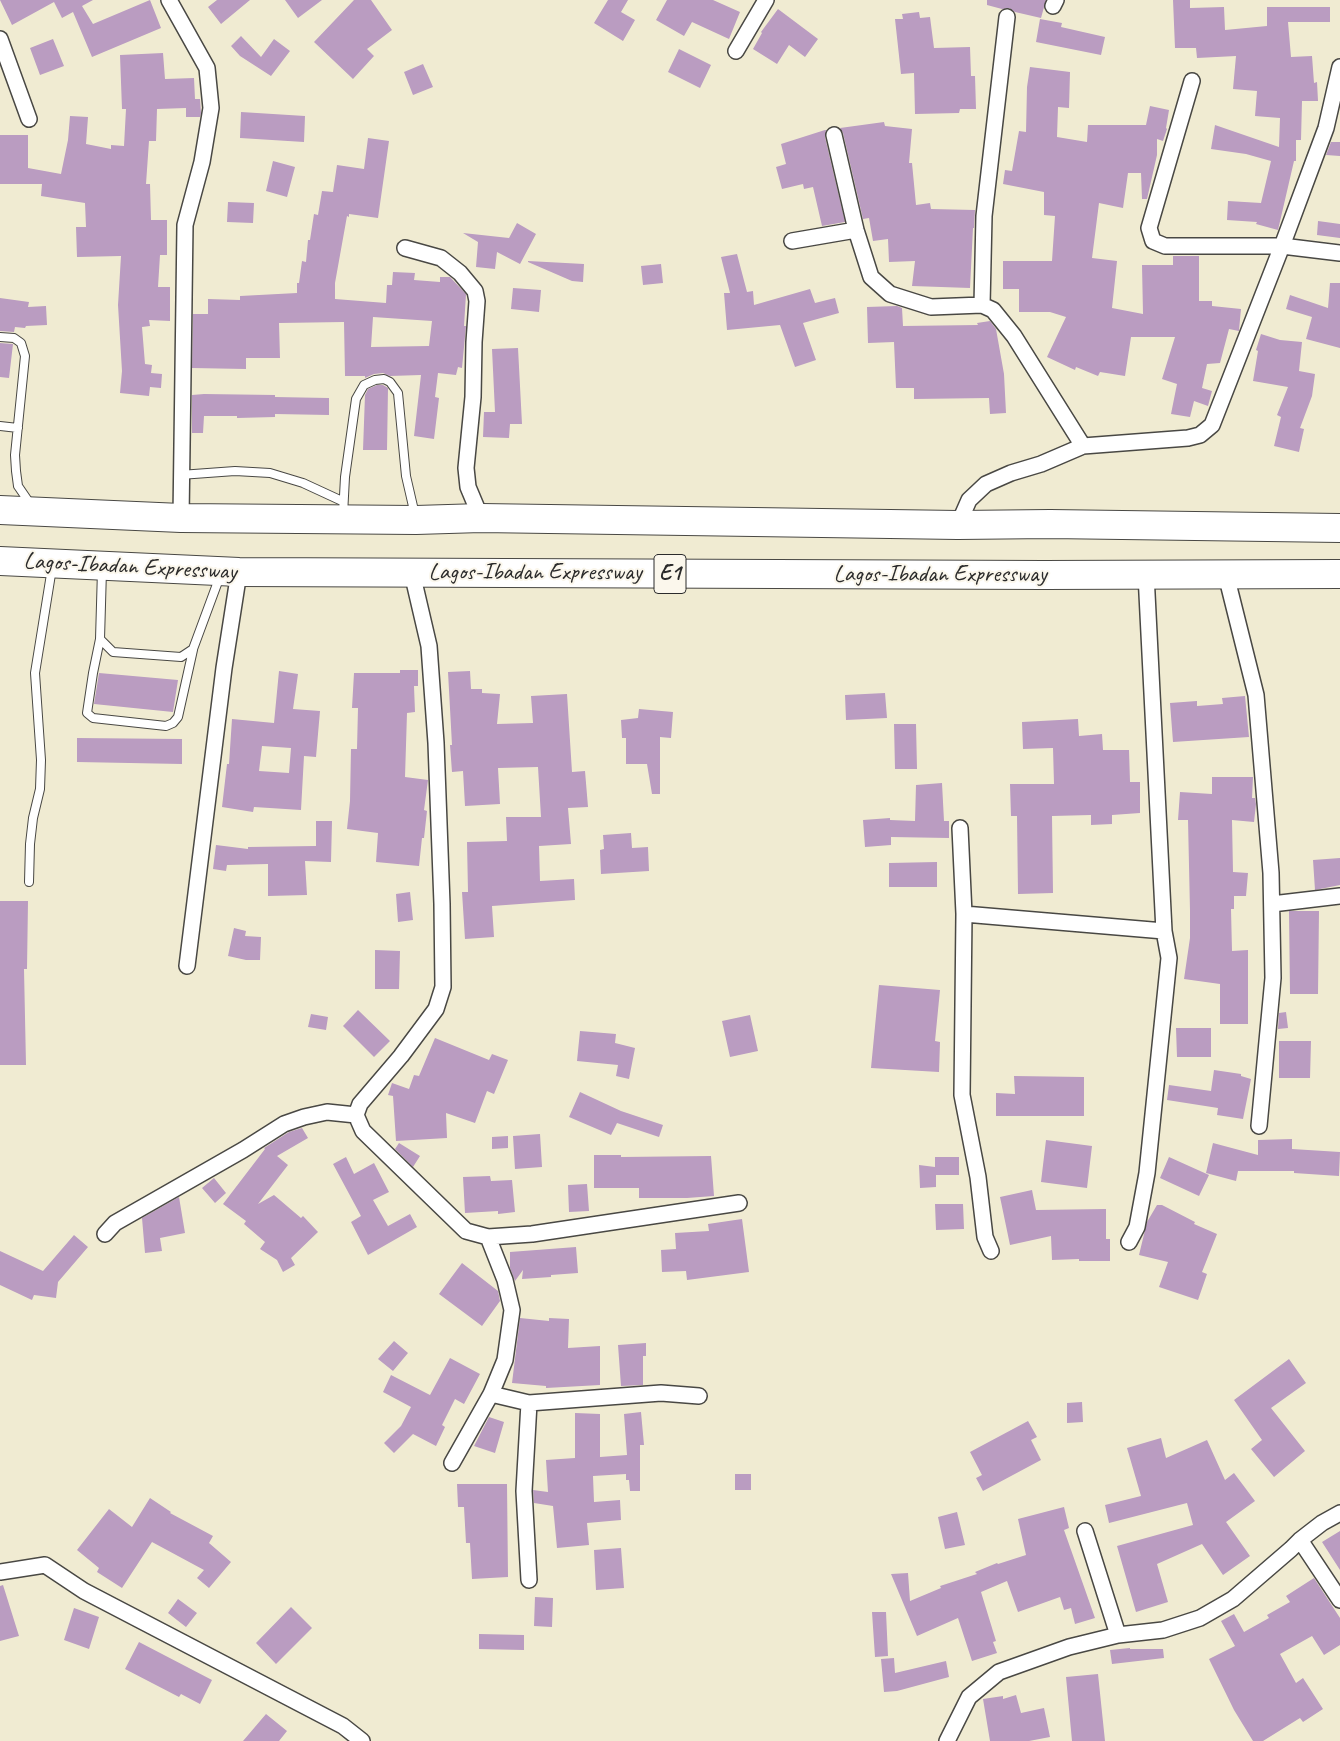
<!DOCTYPE html>
<html>
<head>
<meta charset="utf-8">
<style>
	body { margin:0 }
	canvas { display:block; background:#f0ebd2 }
</style>
</head>
<body>
<canvas width="1340" height="1741"></canvas>
<script>
const ctx = document.querySelector('canvas').getContext('2d');
ctx.lineJoin = 'round';
function fillPath(path, color) { ctx.fillStyle = color; ctx.fill(path, 'evenodd'); }
const shape = rows => new Path2D(rows.map(r => 'M' + r).join(''));
function strokePath(path, color, width, dash) { ctx.strokeStyle = color; ctx.lineWidth = width; ctx.lineCap = dash ? 'butt' : 'round'; ctx.setLineDash(dash || []); ctx.stroke(path); }
function label(font, color, halo, rows, align = 'center') {
  ctx.font = font + ' Caveat,sans-serif'; ctx.lineWidth = 4; ctx.setLineDash([]); ctx.textBaseline = 'middle'; ctx.strokeStyle = halo; ctx.fillStyle = color; for (const [text, x, y, turn = 0] of rows) {
    ctx.save(); ctx.translate(x, y); ctx.rotate((+turn || 0) * Math.PI / 180); ctx.textAlign = isNaN(turn) ? turn : align; if (halo) ctx.strokeText(text, 0, 0); ctx.fillText(text, 0, 0); ctx.restore();
  }
}
fillPath(shape([
	[0,0,93,0,82,6,93,24,150,0,161,28,92,57,73,12,62,18,54,2,12,25],
	[217,0,250,0,221,24,208,7],
	[285,0,322,0,298,18],
	[354,0,371,0,392,30,367,49,374,56,353,79,314,42],
	[608,0,628,0,621,12,635,20,623,41,594,23],
	[667,0,713,0,740,12,729,39,692,22,684,36,656,20],
	[987,0,1046,0,1041,18,1015,12,1009,8,1002,9,987,5],
	[1173,0,1190,0,1190,8,1224,7,1225,30,1267,26,1267,7,1330,7,1330,22,1288,22,1291,57,1312,56,1314,83,1317,82,1318,101,1302,101,1301,140,1296,140,1296,161,1294,161,1278,230,1256,224,1257,222,1227,220,1228,201,1261,203,1271,161,1246,154,1211,149,1215,125,1279,147,1280,118,1255,116,1257,91,1233,89,1236,56,1197,58,1196,48,1175,48],
	[778,9,818,39,805,57,789,45,777,64,753,49,762,33,761,32],
	[919,12,920,18,930,17,934,48,970,47,971,76,975,76,976,109,960,109,959,113,915,114,914,73,901,74,895,19,903,19,902,14],
	[1040,19,1062,23,1061,27,1105,37,1101,55,1036,42],
	[241,36,261,57,274,39,290,51,271,76,240,56,231,46],
	[53,39,64,66,40,75,30,48],
	[679,49,711,65,700,88,668,72],
	[163,53,165,79,194,78,195,99,200,99,201,113,200,117,186,117,186,108,157,109,156,141,149,141,146,184,150,184,151,220,167,220,167,255,160,255,158,287,170,287,170,321,149,320,150,326,142,327,145,364,152,365,151,373,162,374,161,388,150,387,149,396,120,393,122,371,118,305,121,256,77,257,76,227,86,227,85,203,41,196,42,184,0,184,0,135,28,135,28,168,61,174,68,140,70,116,88,117,86,144,111,149,111,145,124,146,126,109,122,109,120,55],
	[423,64,433,87,413,95,404,72],
	[1030,67,1070,72,1069,108,1058,107,1057,137,1087,142,1088,125,1146,125,1150,106,1169,110,1166,128,1167,129,1163,141,1157,139,1157,155,1147,199,1142,199,1141,173,1128,173,1123,208,1099,203,1092,258,1117,261,1112,308,1143,314,1142,265,1173,265,1173,256,1199,256,1199,301,1212,301,1212,306,1241,309,1239,330,1239,331,1229,329,1220,363,1207,364,1202,388,1212,391,1208,406,1194,401,1190,417,1171,414,1177,384,1162,379,1175,337,1131,337,1125,376,1100,372,1098,376,1076,367,1075,370,1047,357,1066,317,1050,312,1019,312,1019,289,1003,289,1003,261,1052,261,1055,216,1044,215,1044,192,1003,184,1005,170,1012,171,1019,131,1026,132,1027,87],
	[241,112,305,116,304,142,240,138],
	[884,122,885,126,912,129,909,163,912,163,916,205,930,203,931,209,975,210,974,228,973,228,970,288,912,286,915,261,889,262,888,239,873,241,869,218,863,219,843,133,840,128],
	[825,130,826,130,825,137,845,222,822,226,813,187,804,189,803,184,782,189,776,167,786,164,781,144],
	[368,138,389,141,378,218,349,214,349,217,347,216,335,283,335,299,386,303,387,285,392,285,393,272,415,273,414,280,440,282,440,277,450,277,466,294,464,326,466,326,462,368,458,367,456,375,438,373,435,397,439,398,434,439,414,436,421,375,390,376,383,373,374,374,365,378,365,376,345,376,344,322,279,323,280,358,246,358,246,369,192,368,193,314,208,314,208,299,240,300,240,296,297,293,297,283,299,283,302,261,306,262,308,240,310,240,314,214,318,215,322,191,333,192,337,165,364,169],
	[373,317,432,321,429,346,371,347],
	[1331,142,1340,142,1340,156,1326,155],
	[273,161,295,167,287,197,266,191],
	[228,202,254,203,253,223,227,222],
	[1318,221,1340,224,1340,238,1317,235],
	[517,223,536,234,520,264,497,252,495,269,476,267,478,242,463,233,509,238],
	[737,254,747,292,753,291,754,305,810,289,815,303,835,298,839,313,803,323,816,360,795,367,780,325,727,330,724,293,730,293,721,257],
	[528,261,584,264,583,282,572,281,528,262],
	[661,264,663,283,643,285,641,266],
	[1330,283,1340,283,1340,348,1306,339,1312,317,1286,309,1290,295,1328,308],
	[513,288,541,290,539,312,511,309],
	[0,298,29,302,28,307,46,306,47,325,26,326,25,328,15,327,14,332,0,331],
	[897,306,902,308,903,326,978,325,977,323,990,321,996,329,1004,374,1006,413,990,414,989,398,914,399,914,388,896,388,894,342,868,343,867,307],
	[1261,334,1280,340,1302,342,1299,371,1315,374,1312,396,1300,428,1304,429,1299,452,1274,446,1281,417,1277,415,1288,387,1253,381,1258,351,1256,350],
	[0,343,13,344,9,378,0,377],
	[518,348,522,424,510,424,509,438,483,437,484,412,495,412,492,349],
	[377,385,383,385,388,388,387,450,363,450,365,395,368,389],
	[204,394,275,395,275,397,329,398,329,415,275,414,275,417,237,418,237,416,204,416,203,433,192,433,192,395],
	[400,670,418,670,418,686,414,686,415,712,407,713,405,777,428,780,424,810,427,811,424,838,422,838,419,866,376,862,378,833,347,829,350,801,351,749,357,749,358,708,352,708,354,673,400,673],
	[279,671,298,674,293,709,320,711,316,757,304,756,301,810,254,807,253,812,222,807,227,764,229,764,232,719,274,723],
	[262,746,291,748,289,773,259,771],
	[470,671,471,689,482,689,482,693,500,694,497,724,533,723,531,696,567,694,572,772,585,771,588,807,568,808,571,844,539,846,540,881,574,879,575,900,492,906,494,937,465,939,462,892,468,892,467,842,507,841,506,817,541,817,538,767,498,768,500,804,465,806,463,771,452,772,450,745,452,745,448,672],
	[99,673,178,680,173,712,94,704],
	[885,693,887,718,846,720,845,695],
	[1245,696,1249,737,1173,742,1170,703,1197,701,1197,706,1223,704,1222,698],
	[639,709,673,712,671,738,660,737,660,794,652,794,647,764,626,764,626,738,622,738,621,720,638,718],
	[1078,719,1079,736,1102,734,1103,750,1129,750,1130,782,1140,782,1140,813,1112,815,1112,824,1091,825,1091,815,1052,816,1053,893,1018,894,1017,816,1011,816,1010,784,1054,784,1053,748,1023,749,1022,722],
	[894,724,916,724,917,769,895,769],
	[77,738,182,739,182,764,77,762],
	[1212,777,1253,777,1252,798,1255,798,1256,804,1254,822,1232,820,1233,872,1248,873,1246,896,1234,896,1234,909,1231,909,1232,951,1248,950,1248,1024,1220,1024,1220,984,1184,979,1190,938,1190,911,1188,820,1178,820,1180,792,1212,794],
	[942,783,944,821,949,821,949,838,891,837,891,845,865,847,863,820,890,818,890,820,915,821,916,785],
	[316,821,332,821,331,862,305,861,307,895,268,896,268,864,227,865,226,871,213,869,216,845,248,849,248,847,316,846],
	[631,833,632,848,648,847,649,871,601,874,600,850,604,849,603,835],
	[1340,858,1340,885,1315,890,1313,860],
	[937,862,937,887,889,887,889,863],
	[410,892,413,920,398,922,396,894],
	[0,901,28,901,27,969,24,969,26,1065,0,1065],
	[1289,911,1319,911,1318,994,1290,994],
	[234,928,246,931,245,936,261,937,260,960,246,960,228,956],
	[375,950,400,951,399,989,375,989],
	[879,985,940,990,935,1041,940,1042,939,1072,871,1068],
	[358,1010,390,1041,374,1057,343,1026],
	[1286,1012,1288,1028,1278,1029,1279,1013],
	[311,1014,328,1017,326,1030,308,1027],
	[750,1015,758,1051,730,1057,722,1021],
	[1176,1028,1211,1028,1211,1057,1177,1057],
	[580,1031,616,1034,615,1043,635,1048,629,1079,616,1076,618,1065,577,1061],
	[435,1038,489,1060,492,1054,508,1060,494,1094,487,1091,475,1123,446,1113,447,1138,396,1141,393,1096,388,1095,392,1083,409,1089,414,1075,419,1076],
	[1279,1041,1311,1041,1310,1078,1279,1078],
	[1214,1070,1241,1074,1241,1076,1251,1079,1243,1119,1217,1115,1218,1108,1167,1100,1169,1085,1211,1091],
	[1014,1076,1084,1077,1084,1116,996,1116,996,1093,1015,1094],
	[580,1092,621,1111,663,1125,659,1137,617,1123,611,1135,569,1117],
	[302,1128,308,1138,277,1156,288,1165,258,1204,274,1195,301,1218,303,1216,318,1232,291,1258,295,1265,283,1272,277,1260,260,1249,265,1242,244,1224,246,1221,223,1204,265,1149,264,1148,289,1132],
	[540,1134,542,1167,515,1169,513,1136],
	[508,1136,508,1148,492,1149,492,1137],
	[1292,1139,1292,1149,1340,1152,1339,1176,1294,1173,1294,1171,1238,1171,1236,1181,1206,1173,1213,1143,1258,1155,1258,1140],
	[1046,1140,1092,1146,1087,1188,1041,1182],
	[399,1143,420,1156,413,1167,395,1149],
	[594,1155,621,1155,621,1157,711,1156,714,1196,687,1198,639,1198,639,1188,594,1188],
	[346,1157,354,1174,374,1163,389,1192,373,1200,388,1226,410,1214,417,1227,368,1255,351,1222,361,1216,333,1164],
	[935,1157,959,1157,959,1175,936,1175,936,1187,920,1188,919,1165,935,1167],
	[1169,1157,1209,1175,1199,1196,1160,1178],
	[490,1176,491,1181,512,1180,515,1212,498,1214,498,1211,465,1213,463,1177],
	[214,1178,226,1193,215,1203,202,1188],
	[587,1184,589,1211,569,1212,568,1185],
	[1032,1190,1036,1210,1106,1209,1106,1239,1110,1239,1110,1261,1079,1261,1079,1259,1052,1260,1051,1236,1010,1245,1000,1197],
	[179,1197,185,1233,160,1238,162,1251,145,1253,142,1218],
	[935,1204,963,1204,964,1229,936,1230],
	[1157,1205,1162,1205,1195,1222,1194,1224,1217,1234,1202,1272,1207,1274,1198,1300,1159,1287,1168,1262,1139,1255,1147,1222],
	[742,1219,749,1272,687,1280,686,1271,662,1272,661,1250,676,1249,675,1233,709,1231,708,1224],
	[74,1235,88,1247,58,1282,56,1298,34,1295,32,1300,0,1285,0,1251,43,1271],
	[576,1247,578,1273,551,1275,551,1277,522,1279,523,1270,515,1281,510,1268,510,1252],
	[462,1263,498,1291,500,1301,482,1326,439,1294],
	[520,1318,549,1321,549,1318,569,1319,568,1348,600,1346,600,1385,546,1388,546,1386,512,1383],
	[394,1341,408,1353,393,1371,378,1359],
	[646,1343,646,1356,643,1356,643,1385,621,1386,618,1345],
	[450,1358,480,1374,464,1404,455,1399,442,1425,445,1427,436,1446,413,1434,394,1453,384,1443,401,1426,411,1407,383,1392,391,1375,430,1395],
	[1289,1359,1306,1383,1271,1408,1305,1451,1274,1477,1251,1449,1262,1440,1234,1400],
	[1082,1402,1083,1422,1067,1423,1067,1403],
	[641,1412,644,1445,640,1445,640,1491,630,1491,629,1480,626,1480,626,1474,593,1476,594,1502,620,1500,621,1520,587,1523,589,1545,557,1548,553,1506,534,1503,533,1490,548,1492,546,1460,575,1458,575,1413,600,1414,600,1457,627,1455,624,1414],
	[489,1417,504,1422,495,1453,474,1446],
	[1028,1421,1037,1437,1031,1440,1041,1460,983,1491,976,1478,982,1475,970,1452],
	[1161,1438,1166,1458,1207,1440,1225,1480,1234,1473,1255,1501,1226,1522,1250,1556,1223,1575,1202,1544,1157,1564,1168,1602,1136,1612,1117,1546,1193,1525,1187,1503,1109,1523,1105,1505,1141,1496,1127,1448],
	[735,1474,751,1474,751,1490,735,1490],
	[457,1484,507,1484,508,1577,472,1579,470,1543,466,1543,464,1507,458,1507],
	[150,1498,171,1512,170,1513,213,1536,209,1543,231,1562,209,1588,197,1578,204,1570,152,1542,122,1588,97,1572,99,1568,77,1550,109,1509,132,1527],
	[1064,1507,1069,1528,1064,1530,1095,1618,1075,1624,1071,1608,1064,1610,1060,1597,1018,1612,1007,1581,981,1592,996,1641,993,1642,997,1653,972,1661,958,1618,917,1636,891,1574,908,1573,910,1601,941,1588,940,1586,977,1574,975,1572,997,1563,998,1564,1026,1555,1018,1519],
	[957,1512,965,1545,945,1549,938,1517],
	[1340,1531,1340,1570,1322,1542],
	[621,1548,624,1588,596,1590,594,1550],
	[1314,1578,1340,1618,1340,1645,1324,1655,1312,1636,1280,1654,1296,1683,1303,1678,1323,1709,1303,1722,1300,1718,1263,1741,1253,1741,1234,1710,1209,1659,1235,1646,1221,1621,1234,1614,1244,1632,1269,1618,1267,1615,1290,1602,1286,1596],
	[3,1585,19,1636,0,1641,0,1586],
	[535,1597,553,1598,552,1627,534,1626],
	[178,1599,197,1613,186,1627,168,1613],
	[291,1607,312,1628,276,1664,256,1643],
	[74,1608,99,1617,89,1649,64,1640],
	[872,1612,886,1612,888,1656,875,1657],
	[479,1634,524,1635,524,1650,479,1649],
	[139,1642,212,1680,200,1704,181,1694,179,1697,125,1669],
	[1130,1648,1130,1649,1163,1649,1164,1658,1112,1664,1110,1650],
	[894,1658,895,1673,946,1661,949,1677,897,1691,884,1692,881,1659],
	[1098,1674,1105,1741,1072,1741,1066,1677],
	[1016,1695,1021,1713,1044,1708,1050,1737,1029,1741,990,1741,983,1699,1003,1696,1003,1699],
	[266,1714,287,1731,279,1741,243,1741]
]), '#ba9cc1');
const service = shape([
	[0,337,14,338,21,343,25,356,15,455,16,471,18,486,31,505],
	[0,426,18,428],
	[180,475,235,471,270,473,303,483,342,501],
	[343,515,345,477,356,399,364,385,375,380,384,379,390,382,398,393,406,476,415,515],
	[102,570,100,639,113,652,181,657,193,649,220,576],
	[100,639,93,673,87,713,93,718,166,726,173,723,178,717,193,650],
	[29,882,30,844,33,818,40,789,41,760,35,673,52,568]
]);
const minor = shape([
	[169,0,207,68,211,108,202,162,185,225,181,518],
	[1053,6,1056,0],
	[0,39,29,119],
	[736,51,766,0],
	[1192,81,1149,228,1153,241,1165,246,1282,246,1340,253],
	[834,135,856,230,871,277,890,294,931,307,982,305,993,310,1014,336,1083,446],
	[792,241,856,230],
	[405,248,441,258,460,273,475,291,477,301,474,342,473,397,466,468,468,487,481,518],
	[982,305,984,216,1007,17],
	[958,525,969,500,986,484,1011,473,1041,464,1083,446,1188,438,1200,435,1212,425,1282,246,1326,128,1340,67],
	[412,573,429,646,436,743,442,904,443,987,436,1009,401,1056,360,1104,356,1115,363,1131,466,1231,488,1237,532,1234,739,1203],
	[1226,575,1256,695,1271,873,1273,978,1259,1126],
	[960,828,964,914,962,1095,978,1177,985,1237,991,1251],
	[1272,904,1340,896],
	[964,914,1164,931],
	[187,966,224,668,239,572],
	[105,1234,115,1223,243,1150,284,1124,304,1117,327,1112,356,1115],
	[1129,1242,1137,1227,1147,1173,1169,958,1164,931,1146,574],
	[491,1394,529,1403,661,1393,699,1396],
	[452,1463,491,1394,505,1360,512,1310,505,1280,488,1237],
	[1085,1531,1118,1635],
	[1300,1540,1340,1600],
	[0,1572,45,1565,84,1591,343,1726,362,1741],
	[529,1580,524,1491,529,1403],
	[947,1741,969,1697,999,1672,1069,1647,1118,1635,1163,1630,1200,1618,1233,1599,1291,1549,1300,1540,1322,1523,1340,1513]
]);
const motorway = shape([
	[0,510,181,518,416,520,481,518,958,525,1050,524,1340,528],
	[0,561,239,572,1044,575,1340,574]
]);
strokePath(service, '#494844', 10);
strokePath(minor, '#494844', 18);
strokePath(motorway, '#494844', 30);
strokePath(service, '#fff', 8);
strokePath(minor, '#fff', 15);
strokePath(motorway, '#fff', 28);
for (const [x, y, w] of [
	[670,574,32]
]) { const box = new Path2D(); box.roundRect(x - w / 2, y - 19.5, w, 39, 4); ctx.fillStyle = '#fbf7ec'; ctx.fill(box); strokePath(box, '#2b2b2b', 1); }
label('bold 22px', '#2b2b2b', null, [
	["E1",670,574]
]);
label('24px', '#2b2b2b', '#fbf7ec', [
	["Lagos-Ibadan Expressway",130,567,3],
	["Lagos-Ibadan Expressway",535,573],
	["Lagos-Ibadan Expressway",940,575]
]);
</script>
</body>
</html>
